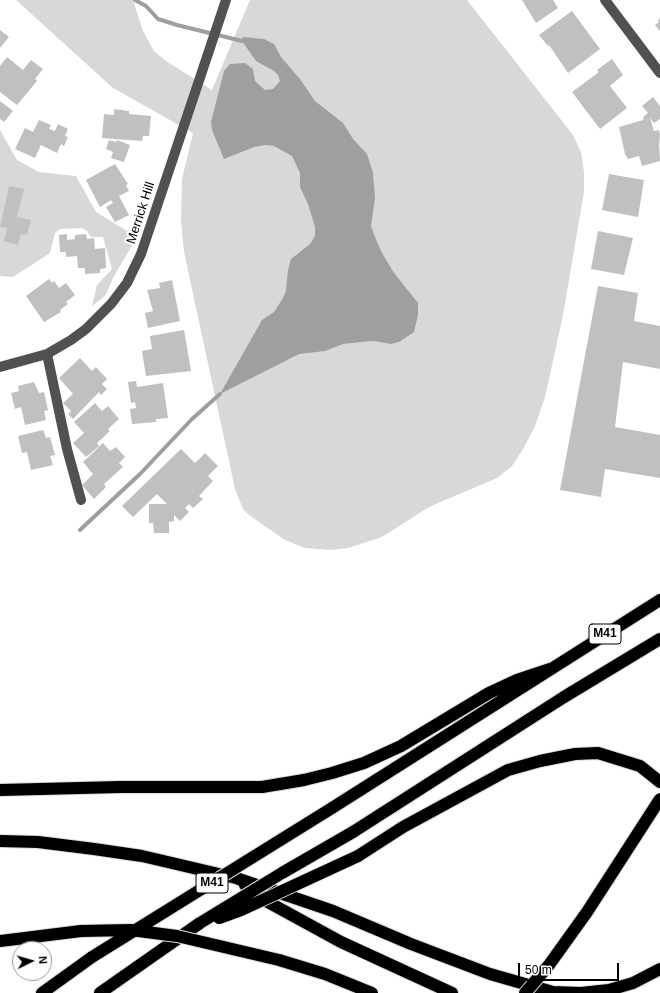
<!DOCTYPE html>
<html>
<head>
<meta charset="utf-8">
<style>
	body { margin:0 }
	#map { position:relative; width:660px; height:993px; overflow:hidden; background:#fff; font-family:Arial,sans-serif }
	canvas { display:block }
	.north { position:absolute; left:12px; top:941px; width:40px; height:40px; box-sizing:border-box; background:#fff; border:1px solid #999; border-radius:50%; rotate:85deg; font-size:11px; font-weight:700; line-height:16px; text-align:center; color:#000 }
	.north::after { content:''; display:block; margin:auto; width:14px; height:18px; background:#000; clip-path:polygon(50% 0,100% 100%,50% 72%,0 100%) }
	.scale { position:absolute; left:518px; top:963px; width:101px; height:18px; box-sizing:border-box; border:2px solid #000; border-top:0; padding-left:5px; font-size:12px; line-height:14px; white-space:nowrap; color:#000; -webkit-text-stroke:3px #fff; paint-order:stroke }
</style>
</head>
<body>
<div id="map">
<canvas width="660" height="993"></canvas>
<div class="north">N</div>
<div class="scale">50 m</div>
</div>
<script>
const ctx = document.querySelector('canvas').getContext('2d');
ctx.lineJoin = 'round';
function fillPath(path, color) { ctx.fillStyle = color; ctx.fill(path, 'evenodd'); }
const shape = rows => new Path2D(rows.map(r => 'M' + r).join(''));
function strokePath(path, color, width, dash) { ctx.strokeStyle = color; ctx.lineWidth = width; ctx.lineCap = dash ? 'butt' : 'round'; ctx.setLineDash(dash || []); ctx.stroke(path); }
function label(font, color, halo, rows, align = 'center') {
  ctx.font = font + ' Arial,sans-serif'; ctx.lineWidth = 4; ctx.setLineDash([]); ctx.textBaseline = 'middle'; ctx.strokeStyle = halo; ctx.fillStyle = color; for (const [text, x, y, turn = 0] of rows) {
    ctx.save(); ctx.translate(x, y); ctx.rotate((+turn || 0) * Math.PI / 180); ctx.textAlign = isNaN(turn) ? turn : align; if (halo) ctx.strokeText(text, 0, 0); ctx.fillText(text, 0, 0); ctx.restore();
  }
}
fillPath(shape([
	[16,0,133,0,143,31,154,51,166,61,212,90,250,0,467,0,573,135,581,152,584,172,584,192,563,315,545,397,535,426,523,449,512,466,497,478,429,507,382,537,348,548,331,550,305,548,285,540,249,515,243,509,235,489,184,252,181,221,182,179,193,133,113,88],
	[0,130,17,160,39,172,76,176,96,212,137,237,113,278,106,295,92,306,97,285,112,269,103,237,91,237,87,231,82,228,60,229,55,233,50,253,13,277,0,276]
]), '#d8d8d8');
fillPath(shape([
	[243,37,264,39,274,44,281,57,300,79,315,101,343,123,353,139,367,154,373,173,375,198,371,226,375,237,382,253,394,273,418,303,418,315,414,332,399,342,391,344,374,341,361,342,343,344,325,351,299,354,220,394,262,320,274,312,283,298,286,291,288,270,291,259,310,244,315,236,315,227,308,204,300,187,300,173,292,156,274,146,265,145,254,147,224,159,212,130,211,122,224,71,230,64,245,63,253,69,255,81,265,90,273,89,280,81,278,75,274,71,256,61,242,41]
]), '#9f9f9f');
strokePath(shape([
	[135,0,146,6,158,19,177,25,242,41],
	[80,530,140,474,192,419,220,394]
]), '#9f9f9f', 4);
fillPath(shape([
	[522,0,553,0,558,8,536,23],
	[572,11,600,49,568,73,549,45,548,46,539,35],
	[660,18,660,31,655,25,659,22,658,20],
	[0,30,9,37,0,48],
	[7,57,23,70,31,60,43,69,35,79,37,81,17,105,0,92,0,66],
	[612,59,623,75,610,86,627,108,600,129,572,92,599,72,597,70],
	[653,97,660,106,660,119,654,123,650,118,654,131,659,130,660,135,659,144,660,161,642,166,639,156,628,159,625,154,619,127,643,120,644,116,648,113,642,106],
	[0,101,13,111,4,122,0,119],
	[114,109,129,111,129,114,151,116,149,136,143,136,142,141,102,138,104,114,114,115],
	[39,120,51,125,49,129,55,131,58,124,68,129,65,136,68,137,64,146,61,144,57,153,41,145,35,158,15,149,25,128,33,132],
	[109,140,116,142,117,140,130,145,124,162,111,158,113,152,106,149],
	[115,164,128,184,126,185,129,191,119,196,129,215,115,222,106,207,113,203,111,200,100,207,86,180],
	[609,174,644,180,638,217,602,210],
	[9,186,24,189,17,217,31,220,27,235,21,234,18,245,4,241,7,228,0,227],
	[598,231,633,238,624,275,591,269],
	[67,234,67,240,75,239,75,235,86,234,87,239,94,238,95,249,105,248,106,268,100,269,100,273,85,274,85,268,78,268,77,256,66,257,66,252,60,252,59,235],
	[49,279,52,283,54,281,59,288,66,283,75,295,66,302,68,304,60,310,61,312,44,322,26,296],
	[172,280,180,321,148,328,145,313,153,311,147,290,160,288,159,283],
	[598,286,638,293,634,321,660,326,660,369,623,362,615,427,660,435,660,478,605,469,601,497,560,490],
	[184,330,191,371,146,376,142,351,152,349,150,336],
	[80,358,92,371,96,367,107,379,102,384,107,389,101,395,99,392,73,419,68,414,71,411,63,403,73,394,59,378],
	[136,381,137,387,163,383,168,418,156,419,156,422,132,424,130,409,136,408,135,402,131,403,128,382],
	[34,382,39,393,44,392,48,410,44,411,46,420,25,425,21,407,15,409,11,393,19,391,18,386],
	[95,403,102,411,108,406,119,419,108,429,110,431,97,443,99,446,86,457,73,443,84,433,74,422],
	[43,430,46,438,50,437,55,455,50,456,53,465,31,470,27,452,22,453,18,436],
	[103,443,110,451,116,447,125,457,119,463,123,467,104,484,106,487,94,499,82,485,93,474,83,462],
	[181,449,195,463,205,453,218,466,208,476,213,481,199,496,203,499,193,508,189,504,185,508,189,512,180,521,174,515,174,521,169,522,169,533,154,533,153,523,149,523,149,504,167,504,157,494,133,517,122,506]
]), '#c0c0c0');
const highway = shape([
	[0,790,120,787,262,787,304,780,332,773,364,763,401,746,489,693,517,680,550,669],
	[332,808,660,600],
	[353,832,564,697,660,639],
	[0,841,38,842,94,849,142,856,236,878,333,911,411,944,490,974,553,992,581,993,609,990,633,983,660,969],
	[358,856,403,827,508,770,540,761,575,754,598,753,640,766,660,782],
	[245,885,266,901,341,942,452,993],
	[42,993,92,957],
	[100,993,200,923]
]);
strokePath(highway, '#dbdbdb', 14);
strokePath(shape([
	[605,0,660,73],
	[47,354,67,449,81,500],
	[0,367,47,354,71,340,86,329,111,304,127,283,141,254,226,0]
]), '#515151', 10);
strokePath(highway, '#000', 12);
const highwayBridge = shape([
	[219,918,241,910,358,856],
	[200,923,282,873,353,832],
	[0,941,81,931,131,930,177,936,279,960,325,974,372,993],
	[92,957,332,808],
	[525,993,549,965,587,912,660,799]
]);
strokePath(highwayBridge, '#dbdbdb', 14, []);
strokePath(highwayBridge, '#000', 12);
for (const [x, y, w] of [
	[605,634,32],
	[212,883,32]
]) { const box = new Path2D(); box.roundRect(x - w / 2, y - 10, w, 20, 3); ctx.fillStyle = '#fff'; ctx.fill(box); strokePath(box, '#000', 1); }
label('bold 12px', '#000', null, [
	["M41",605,634],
	["M41",212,883]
]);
label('13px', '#000', '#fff', [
	["Merrick Hill",141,213,-72]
]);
</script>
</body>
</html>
